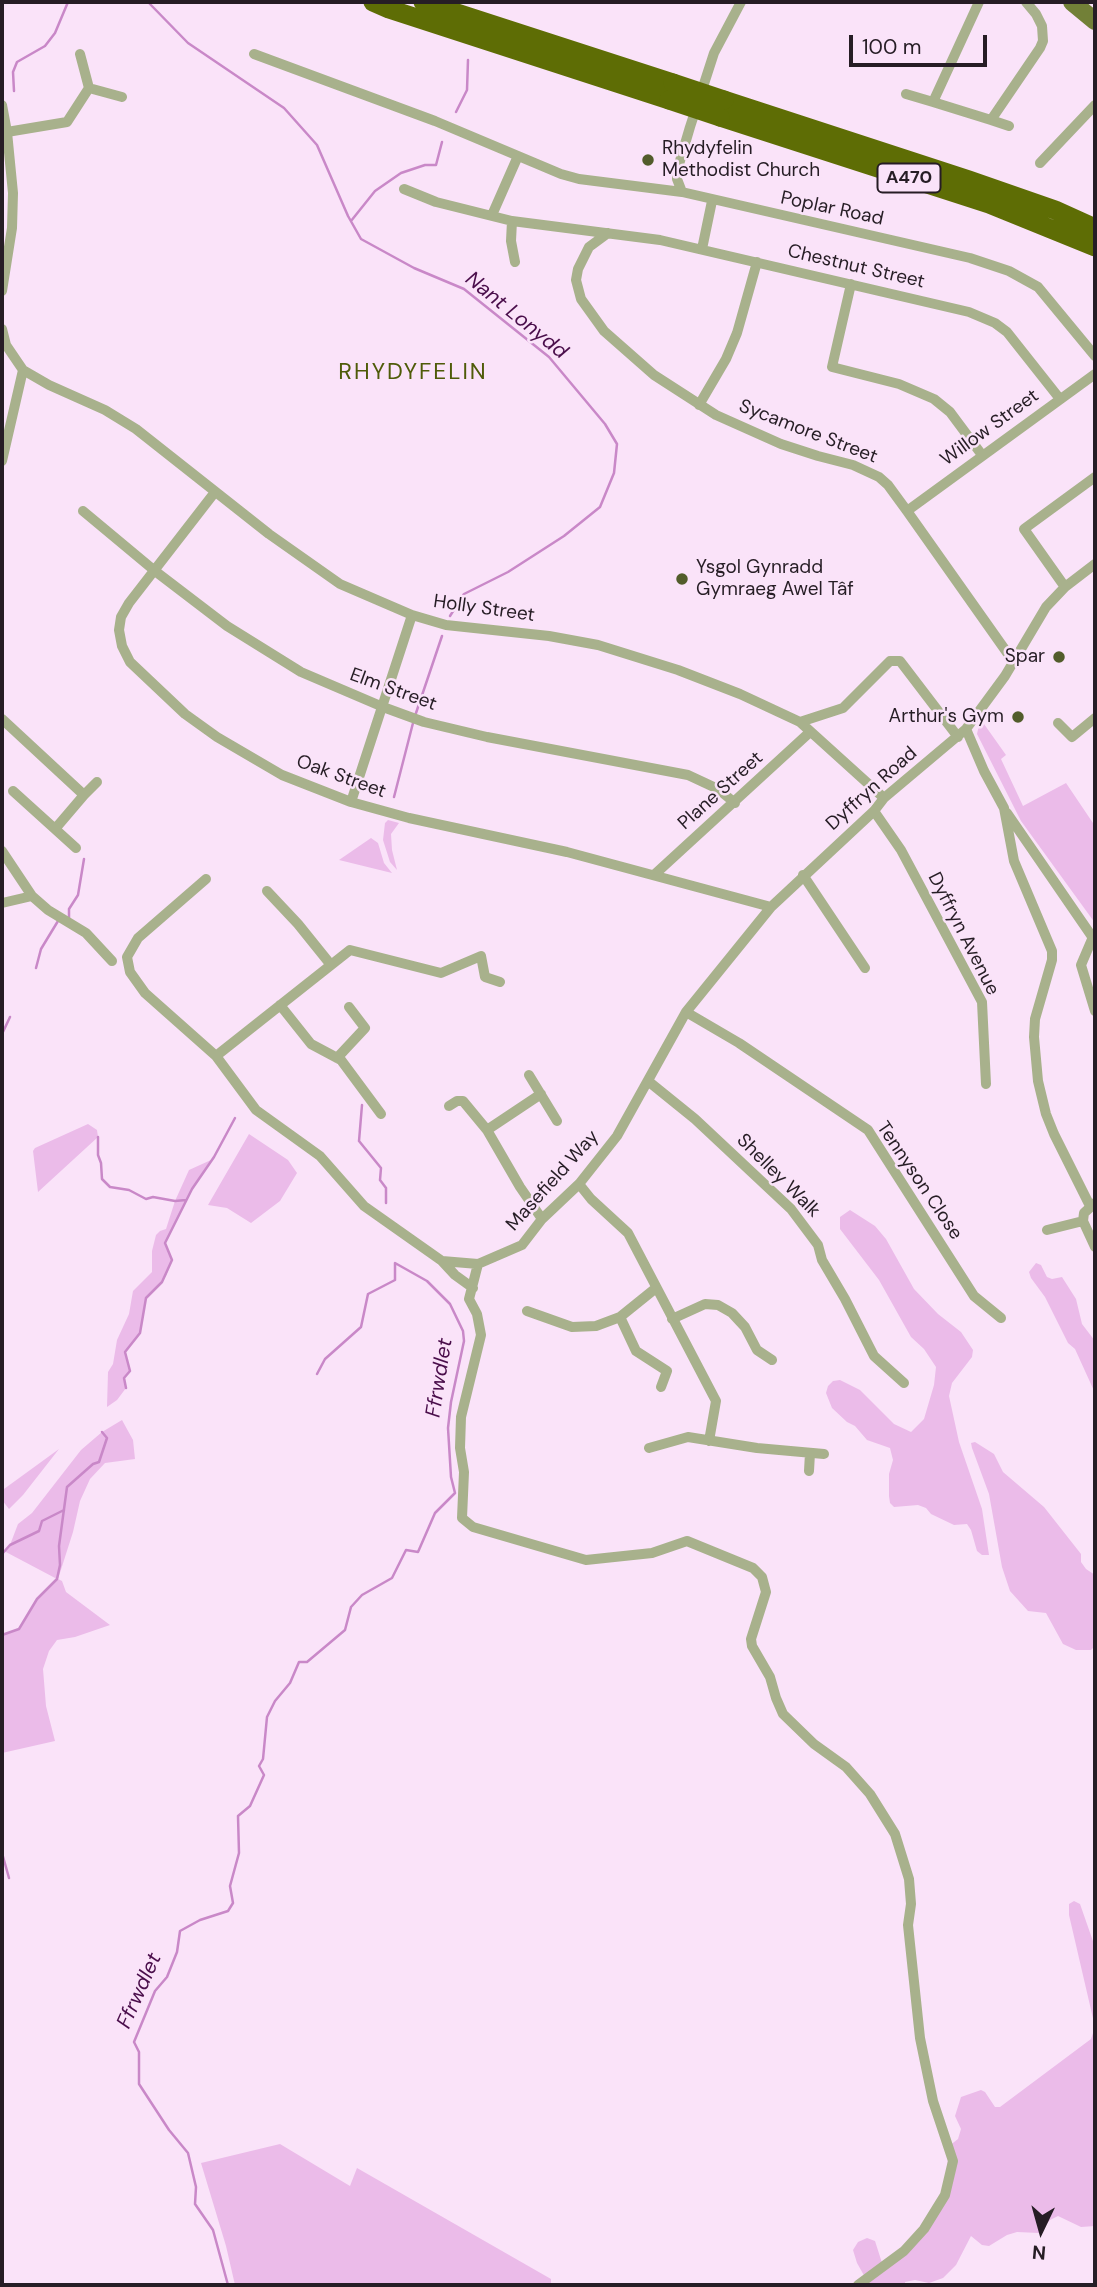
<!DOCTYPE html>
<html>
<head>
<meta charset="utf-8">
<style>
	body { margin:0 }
	#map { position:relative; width:1097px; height:2287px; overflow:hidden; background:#fae3f9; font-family:"DM Sans",sans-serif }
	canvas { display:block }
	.frame { position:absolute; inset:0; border:4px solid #261d25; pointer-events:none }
	.north { position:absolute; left:1006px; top:2196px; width:70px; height:70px; -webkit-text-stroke:5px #fae3f9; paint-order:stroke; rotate:185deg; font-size:19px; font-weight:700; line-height:28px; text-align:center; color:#261d25 }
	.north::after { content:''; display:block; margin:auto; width:24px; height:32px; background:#261d25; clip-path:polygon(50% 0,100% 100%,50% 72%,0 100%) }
	.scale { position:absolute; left:849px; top:35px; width:138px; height:32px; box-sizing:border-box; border:4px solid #261d25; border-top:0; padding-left:9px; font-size:21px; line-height:24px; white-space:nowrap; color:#261d25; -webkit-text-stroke:5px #fae3f9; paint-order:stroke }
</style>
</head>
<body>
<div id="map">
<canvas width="1097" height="2287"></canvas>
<div class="frame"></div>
<div class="north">N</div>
<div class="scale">100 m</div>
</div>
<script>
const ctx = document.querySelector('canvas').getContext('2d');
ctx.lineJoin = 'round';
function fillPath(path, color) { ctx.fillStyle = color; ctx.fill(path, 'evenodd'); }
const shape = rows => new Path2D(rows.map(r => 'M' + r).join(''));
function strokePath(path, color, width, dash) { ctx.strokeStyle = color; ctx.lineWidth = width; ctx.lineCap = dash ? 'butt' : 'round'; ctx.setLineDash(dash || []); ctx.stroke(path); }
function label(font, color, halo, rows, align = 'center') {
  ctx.font = font + ' "DM Sans",sans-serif'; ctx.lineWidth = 5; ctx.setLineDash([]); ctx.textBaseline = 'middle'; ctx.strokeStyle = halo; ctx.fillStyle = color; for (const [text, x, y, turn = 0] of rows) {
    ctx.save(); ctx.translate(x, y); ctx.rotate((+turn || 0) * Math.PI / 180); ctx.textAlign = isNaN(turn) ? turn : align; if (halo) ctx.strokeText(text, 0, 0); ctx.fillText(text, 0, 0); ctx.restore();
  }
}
fillPath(shape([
	[984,724,1006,755,1001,759,1023,806,1066,783,1095,826,1095,923,1021,821,977,734,979,725],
	[388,820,399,823,391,834,392,850,397,870,390,862,383,840,385,823],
	[371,838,378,843,384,863,392,873,339,860],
	[88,1124,97,1130,98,1137,38,1192,33,1151,35,1148],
	[249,1134,288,1160,297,1173,280,1201,251,1223,227,1208,208,1205],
	[211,1160,192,1189,165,1242,172,1260,166,1276,146,1298,140,1333,125,1352,130,1371,124,1378,126,1388,117,1400,107,1407,108,1372,113,1364,117,1340,129,1314,133,1291,152,1272,152,1251,156,1235,160,1231,166,1229,175,1201,189,1170],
	[850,1210,875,1226,886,1239,914,1289,938,1314,961,1332,973,1350,972,1357,952,1383,949,1396,959,1442,982,1509,989,1555,982,1555,977,1551,971,1530,967,1524,954,1525,931,1514,926,1508,918,1505,894,1507,890,1503,889,1496,889,1474,893,1460,890,1448,867,1440,855,1426,847,1422,832,1408,826,1393,828,1386,833,1381,840,1380,860,1390,894,1424,911,1432,924,1419,934,1385,936,1367,924,1349,911,1337,879,1280,840,1229,840,1217],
	[1036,1263,1041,1265,1047,1277,1052,1279,1062,1277,1076,1299,1082,1324,1095,1341,1095,1393,1075,1349,1068,1343,1045,1297,1031,1278,1029,1272],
	[122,1420,133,1440,135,1459,105,1463,90,1479,80,1501,73,1532,58,1579,62,1581,66,1592,110,1625,75,1637,57,1640,49,1651,43,1669,46,1706,55,1741,2,1753,2,1635,20,1629,37,1599,57,1579,4,1551,10,1545,18,1524,32,1513,81,1450,102,1432],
	[975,1442,994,1454,1003,1472,1044,1507,1081,1554,1081,1562,1086,1569,1095,1575,1095,1646,1091,1650,1076,1650,1063,1644,1046,1613,1028,1611,1010,1591,1002,1567,989,1494,972,1448,971,1443],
	[59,1449,23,1495,9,1509,2,1500,4,1489],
	[1074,1901,1080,1904,1095,1947,1095,2226,1081,2227,1058,2216,1050,2220,1039,2233,1017,2232,1007,2235,989,2246,982,2245,971,2236,956,2265,943,2278,929,2283,915,2280,905,2282,905,2285,858,2285,866,2279,857,2263,853,2250,858,2242,867,2238,875,2241,883,2266,904,2251,945,2195,949,2146,958,2139,961,2129,955,2116,961,2097,981,2090,985,2092,995,2107,1000,2107,1091,2039,1095,2027,1069,1915,1069,1904],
	[280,2144,350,2186,357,2168,551,2279,551,2285,235,2285,226,2246,201,2163]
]), '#ebbbe9');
strokePath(shape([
	[148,2,188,43,284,108,317,145,348,216,361,239,414,268,464,289,549,357,605,424,617,444,614,473,600,507,564,536,508,572,464,594,450,616],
	[14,91,13,72,17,62,45,46,55,33,68,2],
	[456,112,467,90,468,60],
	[351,221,375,191,401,173,425,165,436,165,442,142],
	[415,716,442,636],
	[394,797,413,723],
	[69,919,69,909,78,895,84,859],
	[36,968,41,949,58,921],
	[2,1034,10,1017],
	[362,1105,359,1141,381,1168,380,1180,386,1188,386,1203],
	[98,1137,98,1155,101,1163,102,1179,110,1187,129,1190,146,1199,153,1197,175,1201,186,1200],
	[126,1388,124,1378,130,1371,125,1352,140,1333,146,1298,162,1282,172,1260,165,1243,192,1189,214,1157,235,1118],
	[2,1554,10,1545,39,1531,42,1521,64,1510],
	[2,1635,19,1629,37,1599,57,1579,60,1565,59,1546,67,1487,93,1464,99,1462,107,1438,102,1432],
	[2,1853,9,1878],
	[228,2285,213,2230,195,2204,196,2187,188,2153,169,2130,139,2084,139,2052,134,2042,155,1991,167,1977,177,1952,180,1931,200,1920,228,1911,233,1903,230,1886,239,1853,238,1816,250,1806,264,1775,259,1766,263,1759,267,1717,275,1701,290,1683,299,1662,307,1662,345,1630,351,1607,362,1595,392,1578,406,1550,418,1552,435,1513,455,1493,451,1477,448,1428,451,1402,464,1341,463,1331,450,1304,427,1281,395,1263,395,1280,368,1294,361,1327,325,1359,317,1374]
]), '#c988c8', 2.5);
strokePath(shape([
	[979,2,933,102,991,120,1040,48,1043,41,1042,26,1036,14,1026,2],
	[254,54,435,121,561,174,579,179,682,192,970,258,1009,271,1038,287,1095,356],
	[89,88,122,97],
	[906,94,933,102],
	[2,105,7,132,13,193,12,228,2,291],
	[991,120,1009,126],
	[7,132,67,122,89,88,80,54],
	[1040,163,1095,105],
	[404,189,436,202,512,221,660,240,969,312,995,323,1007,332,1060,399],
	[682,192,677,179,677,171,690,127,714,53,741,2],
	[492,215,518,156],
	[512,221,511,241,515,262],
	[608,233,589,247,578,269,576,280,581,299,604,331,654,375,716,415,781,444,818,456,853,465,879,477,888,485,907,511,1013,661],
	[702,249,712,201],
	[851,284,832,367,899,384,934,399,950,412,982,455],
	[2,329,6,345,23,370,49,385,105,410,136,429,269,534,340,584,412,615,446,625,549,636,598,645,678,670,740,694,800,722,884,798],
	[699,405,726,359,737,333,757,262],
	[2,461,23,370],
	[215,492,129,603,121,617,119,630,122,646,130,662,185,714,217,737,282,775,351,802,409,818,567,852,771,907],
	[83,511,155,571,227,626,301,672,383,707,424,722,487,737,688,775,718,789,735,803],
	[907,511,1095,374],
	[1065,587,1024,529,1095,477],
	[2,719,84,795,55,829],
	[800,722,843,708,890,661,900,661,958,737],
	[1058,723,1072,737,1095,718],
	[966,729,984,771,1004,808,1014,861,1052,951,1052,960,1035,1019,1034,1037,1038,1081,1046,1114,1054,1134,1090,1206],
	[13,791,76,848],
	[84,795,97,782],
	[351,802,412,615],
	[874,811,901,850,982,1002,986,1084],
	[1007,813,1095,941],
	[2,851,32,896,48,910,86,933,112,961],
	[654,875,810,732],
	[803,875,865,968],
	[206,879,138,938,127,957,130,972,145,993,216,1056,256,1110,320,1156,364,1206,442,1261,478,1264,522,1245,542,1219,579,1184,617,1136,686,1012,771,907,874,811,884,798,966,729,1005,676,1046,607,1065,587,1095,564],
	[267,891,298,924,331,965],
	[2,903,32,896],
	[1093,937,1081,965,1095,1011],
	[280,1005,311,1044,341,1060,381,1114],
	[686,1012,739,1043,868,1130,974,1296,1001,1318],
	[216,1056,350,950,441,973,481,956,485,977,500,982],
	[337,1058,365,1028,349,1007],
	[529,1075,557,1121],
	[648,1081,695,1119,791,1209,818,1245,822,1260,845,1299,874,1356,904,1383],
	[449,1106,457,1101,463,1101,487,1130,520,1187,542,1219],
	[487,1130,541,1094],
	[579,1184,591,1199,628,1233,716,1401,709,1441],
	[1083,1221,1095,1247],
	[1047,1230,1083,1221,1084,1213,1095,1203],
	[442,1261,455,1275,473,1288],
	[478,1264,469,1299,477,1314,481,1335,461,1417,460,1448,464,1472,462,1518,473,1527,586,1560,652,1553,687,1541,753,1568,762,1577,766,1592,751,1639,752,1646,770,1677,776,1698,783,1714,814,1744,846,1767,870,1794,895,1834,909,1879,911,1904,908,1925,920,2038,933,2101,953,2161,945,2195,924,2229,904,2251,858,2285],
	[527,1311,572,1327,596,1326,620,1317,656,1288],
	[620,1317,636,1351,667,1371,661,1387],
	[672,1319,705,1304,718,1305,732,1313,745,1327,757,1350,772,1360],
	[649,1448,688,1437,757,1448,824,1454],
	[809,1471,810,1453]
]), '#a8b18c', 10);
strokePath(shape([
	[1072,2,1095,21]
]), '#728037', 18);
strokePath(shape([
	[373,2,389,9,669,100],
	[423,2,673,83],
	[724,100,969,180,1055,210,1095,228],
	[720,117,989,204,1095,247]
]), '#5e6d05', 19);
strokePath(shape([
	[673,83,724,100],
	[669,100,720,117]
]), '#5e6d05', 19);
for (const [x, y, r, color] of [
	[648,160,7,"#525c2b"],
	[682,579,7,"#525c2b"],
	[1059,657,7,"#525c2b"],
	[1018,717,7,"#525c2b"]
]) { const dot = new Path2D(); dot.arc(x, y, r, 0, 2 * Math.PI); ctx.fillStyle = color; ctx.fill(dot); strokePath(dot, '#fae3f9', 2.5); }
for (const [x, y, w] of [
	[909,178,63]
]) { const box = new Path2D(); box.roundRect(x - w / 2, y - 14.5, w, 29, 5); ctx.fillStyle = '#fae3f9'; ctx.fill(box); strokePath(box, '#261d25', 2); }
label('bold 18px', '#261d25', null, [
	["A470",909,178]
]);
label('19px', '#261d25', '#fae3f9', [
	["Rhydyfelin",662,149],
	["Methodist Church",662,171],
	["Ysgol Gynradd",696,568],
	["Gymraeg Awel Tâf",696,590],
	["Spar",1045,657,"right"],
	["Arthur's Gym",1004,717,"right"]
], 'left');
label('19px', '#261d25', '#fae3f9', [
	["Poplar Road",832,209,12],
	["Chestnut Street",856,267,13],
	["Willow Street",990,428,-36],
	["Sycamore Street",808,432,21],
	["Holly Street",484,609,8],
	["Elm Street",393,690,20],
	["Oak Street",341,777,20],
	["Dyffryn Road",872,789,-42],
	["Plane Street",721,791,-42],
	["Dyffryn Avenue",963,934,63],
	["Shelley Walk",778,1176,45],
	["Masefield Way",553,1181,-48],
	["Tennyson Close",919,1181,56]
]);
label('italic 21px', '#4a0e4b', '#fae3f9', [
	["Nant Lonydd",516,316,39],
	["Ffrwdlet",440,1378,-81],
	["Ffrwdlet",140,1991,-66]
]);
ctx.letterSpacing = '2px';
label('23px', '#4f5b09', '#fae3f9', [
	["RHYDYFELIN",413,373]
]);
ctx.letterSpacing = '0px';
</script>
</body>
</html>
